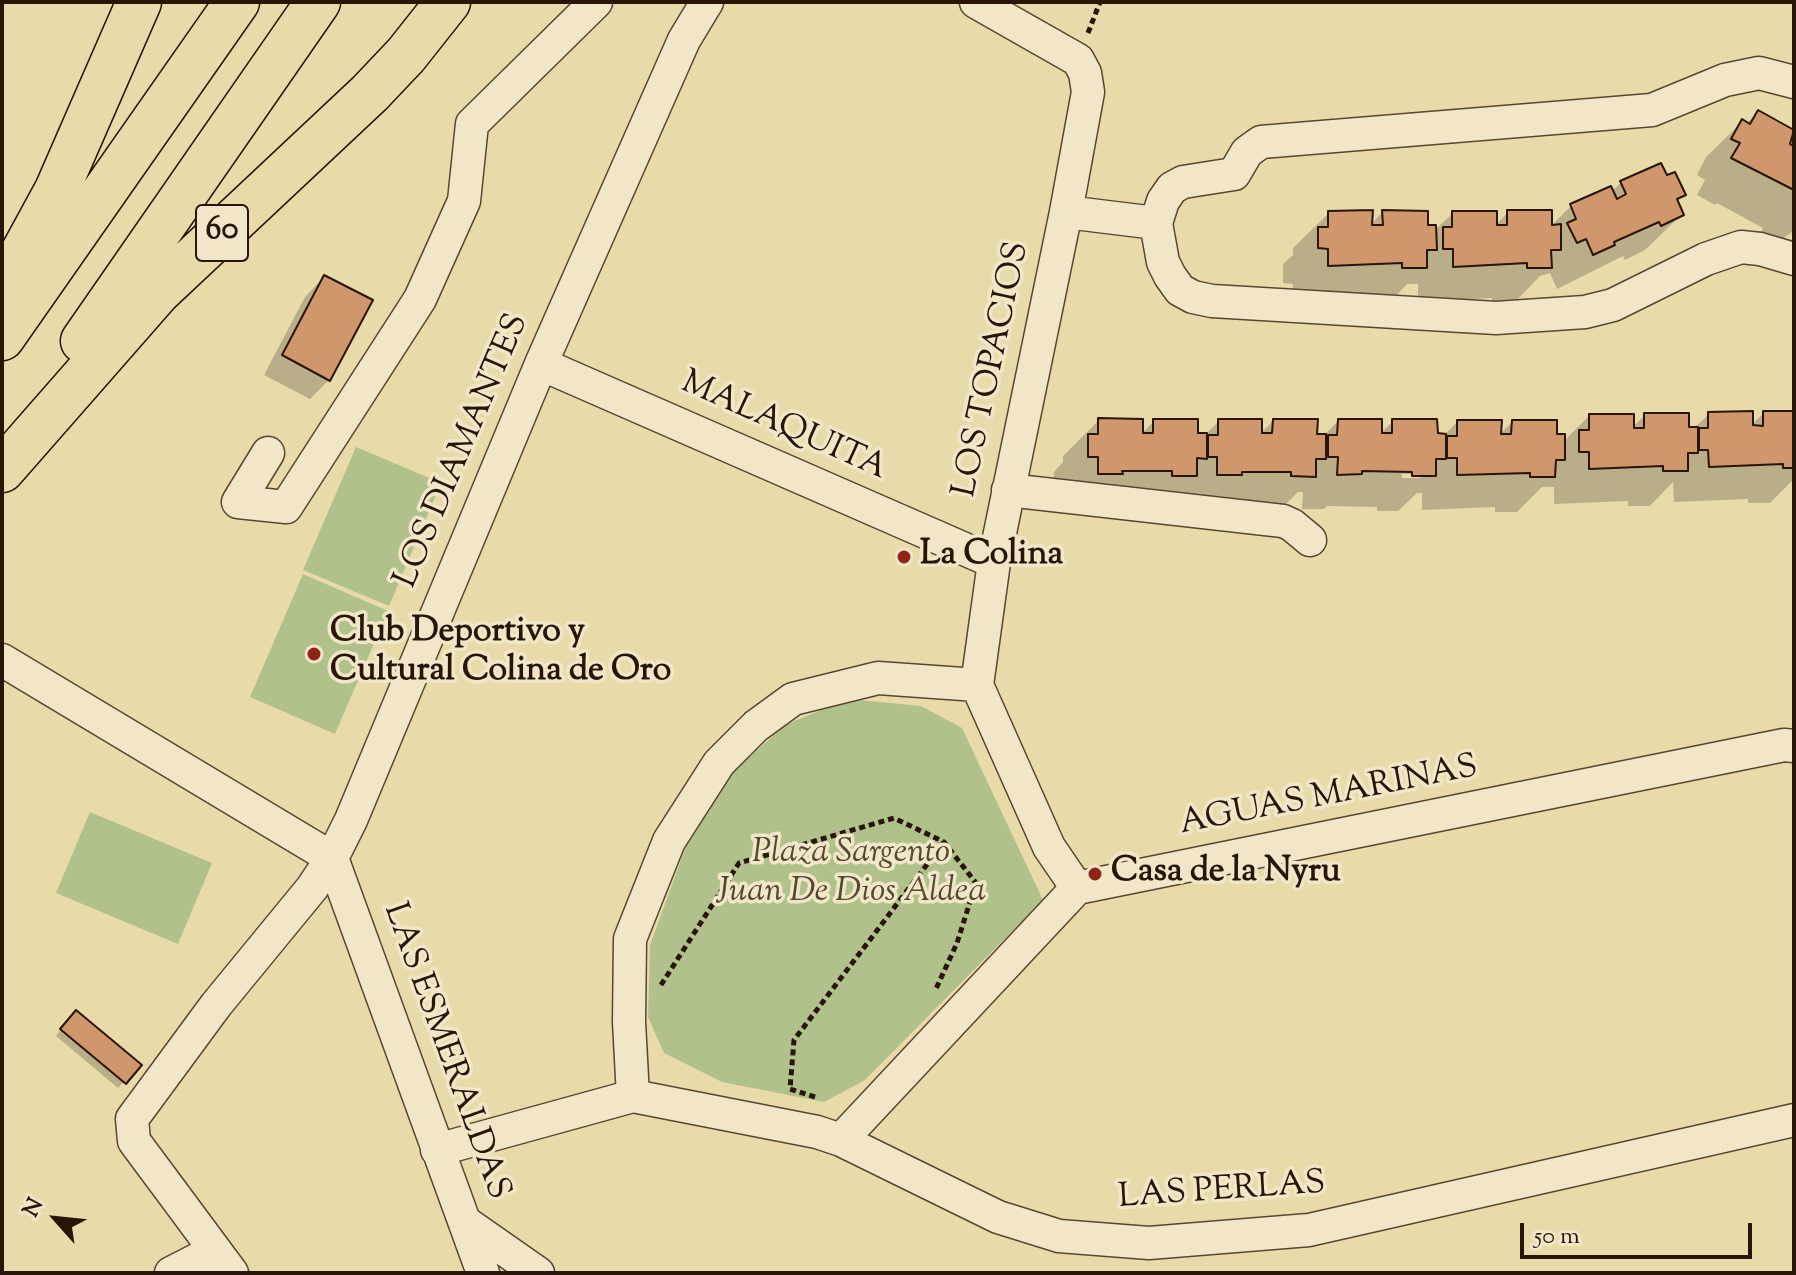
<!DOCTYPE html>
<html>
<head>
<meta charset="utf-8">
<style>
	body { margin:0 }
	#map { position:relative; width:1796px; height:1275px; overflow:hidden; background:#e9daaa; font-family:"Sorts Mill Goudy",serif }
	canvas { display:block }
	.frame { position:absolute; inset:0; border:4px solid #291508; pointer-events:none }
	.north { position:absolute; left:16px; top:1179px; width:80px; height:80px; -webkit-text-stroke:6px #f1e7c8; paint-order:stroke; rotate:297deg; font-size:22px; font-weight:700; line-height:32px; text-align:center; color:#291508 }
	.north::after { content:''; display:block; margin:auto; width:28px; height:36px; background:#291508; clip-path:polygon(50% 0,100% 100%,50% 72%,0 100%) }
	.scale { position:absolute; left:1520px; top:1223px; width:232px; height:36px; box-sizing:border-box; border:4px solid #291508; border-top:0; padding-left:10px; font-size:24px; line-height:28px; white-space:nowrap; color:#291508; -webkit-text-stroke:6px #f1e7c8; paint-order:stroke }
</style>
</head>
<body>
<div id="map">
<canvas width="1796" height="1275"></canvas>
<div class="frame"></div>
<div class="north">N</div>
<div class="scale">50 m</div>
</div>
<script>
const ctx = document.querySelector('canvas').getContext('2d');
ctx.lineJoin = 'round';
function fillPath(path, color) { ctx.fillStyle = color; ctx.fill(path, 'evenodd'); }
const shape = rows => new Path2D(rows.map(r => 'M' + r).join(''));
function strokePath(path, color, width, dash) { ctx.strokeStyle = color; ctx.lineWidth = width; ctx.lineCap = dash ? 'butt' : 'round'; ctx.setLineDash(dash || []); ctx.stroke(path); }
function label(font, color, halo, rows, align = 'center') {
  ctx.font = font + ' "Sorts Mill Goudy",serif'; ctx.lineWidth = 7; ctx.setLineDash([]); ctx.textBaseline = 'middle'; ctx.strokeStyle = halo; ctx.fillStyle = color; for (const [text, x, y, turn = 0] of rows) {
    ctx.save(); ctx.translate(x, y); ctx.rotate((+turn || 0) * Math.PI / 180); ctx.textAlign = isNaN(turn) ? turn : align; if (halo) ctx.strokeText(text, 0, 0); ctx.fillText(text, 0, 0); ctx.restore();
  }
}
fillPath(shape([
	[356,447,441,483,389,606,303,570],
	[303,574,388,611,335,734,250,697],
	[848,699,921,706,962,728,1043,900,865,1080,824,1102,722,1082,664,1053,648,1017,650,945,689,838,732,773,785,725],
	[90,812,212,863,178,944,56,893]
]), '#b1c18c');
fillPath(shape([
	[1758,112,1794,132,1787,144,1794,148,1794,230,1779,242,1761,232,1763,228,1717,203,1715,205,1697,195,1705,180,1697,175,1706,157,1742,122,1746,124],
	[1666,178,1683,195,1676,202,1681,215,1645,250,1625,260,1623,256,1557,289,1550,273,1540,276,1514,303,1492,303,1492,298,1418,302,1418,284,1407,284,1389,303,1293,301,1293,284,1283,283,1283,264,1293,255,1293,248,1329,213,1370,225,1383,212,1434,231,1453,213,1495,226,1508,212,1550,227,1571,206,1611,192,1621,183],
	[324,277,329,380,310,399,264,375,305,297],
	[1764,413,1794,413,1794,479,1770,503,1748,503,1748,499,1674,502,1673,482,1650,506,1628,506,1628,501,1554,504,1554,487,1542,487,1517,512,1495,512,1495,507,1422,510,1422,493,1417,493,1398,511,1377,511,1377,507,1327,506,1324,509,1302,509,1303,492,1298,492,1278,512,1182,510,1182,492,1178,492,1159,511,1053,492,1054,472,1063,462,1063,456,1099,420,1141,434,1154,421,1204,436,1219,421,1260,434,1273,421,1315,436,1323,436,1338,421,1380,434,1393,421,1443,436,1457,422,1499,435,1512,422,1555,436,1563,442,1589,416,1632,428,1645,415,1693,429,1709,414,1751,425],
	[1402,474,1424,474,1420,478,1402,478],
	[70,1018,139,1065,118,1088,56,1036]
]), '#0003');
const building = shape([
	[1758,110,1794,130,1790,144,1794,146,1794,190,1731,158,1740,143,1731,139,1742,119,1750,124,1758,110],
	[1661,163,1667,175,1675,172,1686,195,1677,199,1684,215,1661,226,1659,222,1614,242,1615,245,1593,255,1586,239,1577,243,1567,223,1576,219,1570,204,1611,186,1617,199,1626,194,1620,181,1661,163],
	[1373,210,1372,225,1383,225,1382,210,1428,211,1428,225,1436,225,1437,250,1427,250,1427,268,1402,268,1402,263,1328,266,1328,249,1318,248,1318,227,1328,227,1328,211,1373,210],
	[1507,210,1552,210,1552,225,1561,224,1561,250,1551,250,1552,268,1527,268,1527,263,1453,267,1453,249,1443,249,1443,227,1452,227,1452,211,1497,211,1497,225,1507,225,1507,210],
	[324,275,373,300,330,381,282,355,324,275],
	[1753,411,1753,425,1763,426,1763,411,1794,411,1794,468,1783,468,1783,464,1709,467,1708,450,1699,450,1699,428,1708,428,1708,412,1753,411],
	[1644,413,1689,413,1689,427,1698,427,1698,453,1688,453,1688,471,1663,471,1663,466,1589,469,1589,452,1579,452,1579,430,1589,430,1589,414,1634,414,1634,428,1644,428,1644,413],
	[1098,418,1143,419,1143,433,1153,433,1153,419,1198,419,1198,433,1207,433,1207,459,1197,458,1197,476,1172,476,1172,471,1122,471,1123,474,1098,474,1098,457,1088,457,1088,434,1098,434,1098,418],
	[1218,419,1262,419,1262,433,1272,433,1273,419,1318,419,1317,434,1326,434,1326,459,1316,459,1316,477,1291,476,1291,472,1242,472,1242,475,1217,475,1217,457,1208,457,1208,435,1218,435,1218,419],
	[1338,419,1382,419,1382,433,1392,433,1392,419,1437,419,1438,433,1446,434,1446,459,1436,459,1436,476,1412,476,1412,472,1362,471,1362,474,1337,475,1338,457,1328,457,1328,435,1337,435,1338,419],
	[1457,420,1502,420,1501,434,1511,434,1512,420,1557,420,1557,434,1565,434,1565,460,1556,460,1555,477,1530,477,1530,473,1457,475,1457,458,1447,458,1447,436,1457,436,1457,420],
	[76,1010,142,1065,126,1084,60,1029,76,1010]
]);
fillPath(building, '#cf976b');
strokePath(building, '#291508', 2);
const minor = shape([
	[976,2,1078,60,1085,73,1088,92,1066,212,994,562,977,685,1049,847,1077,888],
	[1794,82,1759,73,1725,80,1652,110,1261,142,1247,152,1234,174,1183,182,1172,188,1163,201,1156,223,1163,262,1170,276,1180,290,1193,297,1212,301,1496,318,1585,312,1613,305,1706,259,1741,247,1760,249,1794,259],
	[1066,212,1156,223],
	[541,364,994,562],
	[268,453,238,502,286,507,420,299,464,201,472,124,596,2],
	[1008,490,1283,521,1292,525,1310,540],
	[2,660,332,858],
	[332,858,483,1273],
	[633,1096,629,1022,630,939,669,841,719,763,756,726,793,699,878,678,977,685],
	[841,1140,1077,888,1784,745,1794,746],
	[437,1150,633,1096,817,1132,841,1140,998,1217,1059,1236,1149,1243,1309,1230,1794,1120],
	[465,1222,538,1273],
	[171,1273,214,1251],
	[232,1273,134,1141,132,1119,216,1005,312,888,332,858,351,820,541,364,684,40,707,2]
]);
const highway = shape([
	[2,291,57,190,139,2],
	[2,338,237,2],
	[83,341,318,2],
	[2,470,158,292,370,93,406,55,448,2]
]);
strokePath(minor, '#594630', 35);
strokePath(highway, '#291508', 47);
strokePath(shape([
	[1088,33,1100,2],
	[661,985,739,863,894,818,944,842,976,883,957,943,935,991],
	[815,1097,790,1089,794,1040,944,842]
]), '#291508', 5, [6, 4]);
strokePath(minor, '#f1e7c8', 32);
strokePath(highway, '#e9daaa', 44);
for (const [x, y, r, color] of [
	[904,557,8,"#8f2418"],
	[314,654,8,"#8f2418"],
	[1095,874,8,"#8f2418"]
]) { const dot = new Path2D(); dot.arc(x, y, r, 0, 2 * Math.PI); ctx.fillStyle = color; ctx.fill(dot); strokePath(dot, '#f1e7c8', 3); }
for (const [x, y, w] of [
	[222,233,52]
]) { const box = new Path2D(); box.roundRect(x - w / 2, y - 28, w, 56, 6); ctx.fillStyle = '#f1e7c8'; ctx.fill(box); strokePath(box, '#291508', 2); }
label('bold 32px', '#291508', null, [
	["60",222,233]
]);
label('34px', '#291508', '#f1e7c8', [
	["LOS TOPACIOS",994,370,-78],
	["MALAQUITA",783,428,24],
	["LOS DIAMANTES",464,452,-67],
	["AGUAS MARINAS",1329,798,-11],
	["LAS ESMERALDAS",444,1052,70],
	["LAS PERLAS",1222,1193,-4]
]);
label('bold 34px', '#291508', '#f1e7c8', [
	["La Colina",920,557],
	["Club Deportivo y",330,634],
	["Cultural Colina de Oro",330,673],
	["Casa de la Nyru",1111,874]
], 'left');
label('italic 34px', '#524930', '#f1e7c8', [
	["Plaza Sargento",851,855],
	["Juan De Dios Aldea",851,894]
]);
</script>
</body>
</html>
